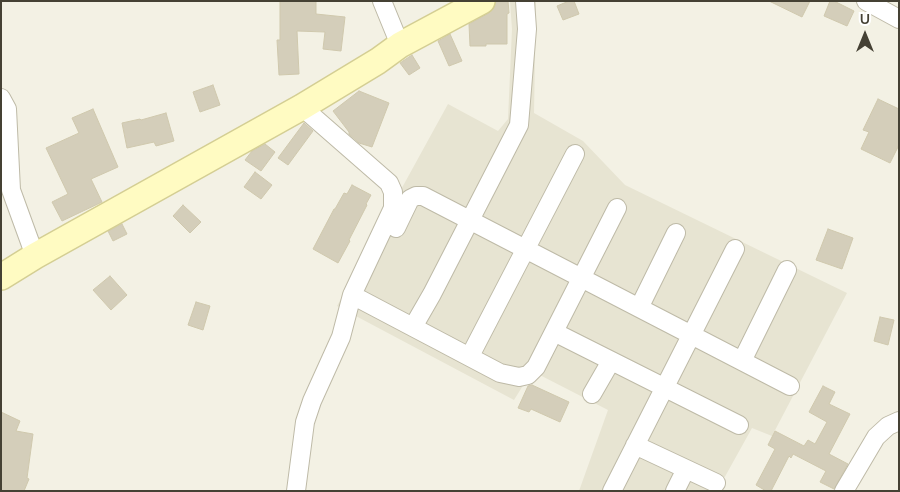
<!DOCTYPE html>
<html>
<head>
<meta charset="utf-8">
<style>
	body { margin:0 }
	#map { position:relative; width:900px; height:492px; overflow:hidden; background:#f3f1e4; font-family:"Nunito Sans",sans-serif }
	canvas { display:block }
	.frame { position:absolute; inset:0; border:2px solid #454134; pointer-events:none }
	.north { position:absolute; left:840px; top:10px; width:50px; height:50px; -webkit-text-stroke:4px #fff; paint-order:stroke; rotate:0deg; font-size:14px; font-weight:700; line-height:20px; text-align:center; color:#454134 }
	.north::after { content:''; display:block; margin:auto; width:18px; height:22px; background:#454134; clip-path:polygon(50% 0,100% 100%,50% 72%,0 100%) }
</style>
</head>
<body>
<div id="map">
<canvas width="900" height="492"></canvas>
<div class="frame"></div>
<div class="north">U</div>
</div>
<script>
const ctx = document.querySelector('canvas').getContext('2d');
ctx.lineJoin = 'round';
function fillPath(path, color) { ctx.fillStyle = color; ctx.fill(path, 'evenodd'); }
const shape = rows => new Path2D(rows.map(r => 'M' + r).join(''));
function strokePath(path, color, width, dash) { ctx.strokeStyle = color; ctx.lineWidth = width; ctx.lineCap = dash ? 'butt' : 'round'; ctx.setLineDash(dash || []); ctx.stroke(path); }
fillPath(shape([
	[510,1,536,1,534,113,583,141,625,185,847,293,772,436,752,428,717,491,579,491,608,410,532,371,514,400,337,306,448,104,498,131,508,119,512,29]
]), '#e7e4d2');
const building = shape([
	[280,1,316,1,316,14,345,17,341,51,323,49,325,32,297,31,299,74,279,75,277,40,280,40,280,1],
	[496,1,508,1,509,13,507,14,507,44,486,44,486,46,470,46,469,24,489,13,494,8,496,1],
	[569,1,574,1,579,14,563,20,557,6,569,1],
	[769,1,810,1,802,17,769,1],
	[830,1,834,1,854,11,847,26,824,16,830,1],
	[450,34,462,61,449,66,438,41,450,34],
	[412,55,420,68,409,75,400,63,412,55],
	[213,85,220,105,200,112,193,92,213,85],
	[359,91,389,103,372,147,359,143,349,134,349,132,333,111,359,91],
	[878,99,899,109,899,145,890,163,861,149,869,132,863,130,878,99],
	[93,109,118,167,91,179,102,202,62,221,52,202,68,194,46,148,79,133,72,118,93,109],
	[166,113,174,141,156,146,154,142,127,148,122,123,140,119,141,120,166,113],
	[304,123,313,131,288,165,278,158,304,123],
	[265,144,275,152,261,171,245,160,252,151,265,144],
	[255,172,272,185,261,199,244,187,255,172],
	[352,185,371,195,366,204,367,205,349,240,350,241,338,263,313,249,334,209,335,209,344,193,347,194,352,185],
	[183,205,201,222,190,233,173,216,183,205],
	[122,224,127,234,113,241,108,231,122,224],
	[828,229,853,238,842,269,816,260,828,229],
	[110,276,127,295,111,310,93,290,110,276],
	[196,302,210,306,203,330,188,325,196,302],
	[880,317,894,320,888,345,874,341,880,317],
	[532,385,569,402,560,422,531,409,529,412,518,408,528,386,532,385],
	[823,386,835,392,829,404,850,414,829,454,848,464,834,489,820,482,826,471,793,454,791,458,789,456,771,491,766,491,756,485,775,449,768,445,775,431,804,446,808,440,815,444,827,422,809,412,823,386],
	[1,412,20,421,16,431,33,434,27,478,29,479,24,491,1,491,1,412]
]);
fillPath(building, '#d4ceba');
strokePath(building, '#cfc8ad', 1);
const street = shape([
	[382,1,400,45],
	[866,1,899,19],
	[1,98,7,109,11,190,35,256],
	[302,107,389,183,393,192,393,208,352,295,500,373,519,377,528,375,536,367,617,208],
	[396,228,410,199,416,196,423,196,790,386],
	[639,308,676,233],
	[413,327,432,294,519,125,527,29,525,1],
	[554,332,739,425],
	[470,356,575,154],
	[742,361,787,270],
	[592,394,611,361],
	[635,445,716,483],
	[296,491,305,422,312,401,341,337,352,295],
	[612,491,735,249],
	[675,491,686,469],
	[844,491,876,437,888,426,899,421]
]);
const secondary = shape([
	[1,277,35,256,302,107,378,61,400,45,482,1]
]);
strokePath(street, '#bebaa7', 20);
strokePath(secondary, '#d4ce93', 28);
strokePath(street, '#fff', 18);
strokePath(secondary, '#fffbc2', 25);
</script>
</body>
</html>
